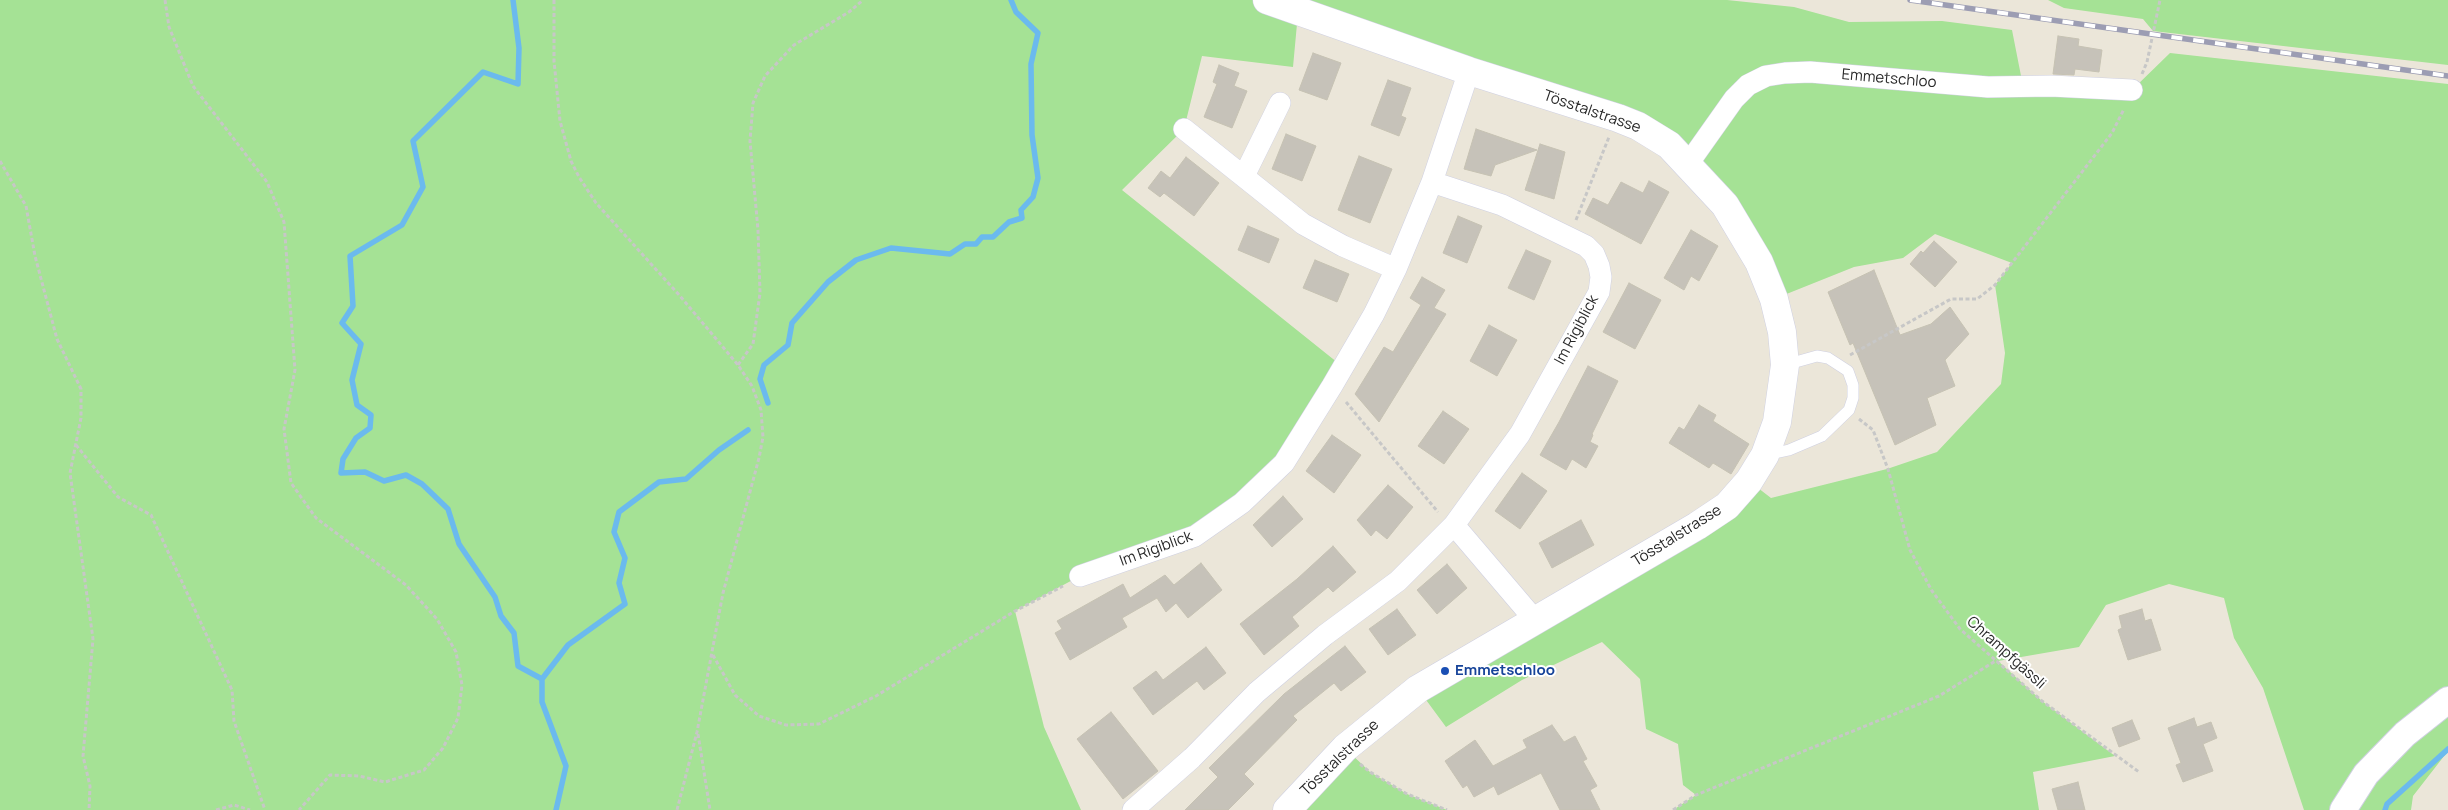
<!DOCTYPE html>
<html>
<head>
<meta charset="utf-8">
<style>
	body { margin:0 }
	canvas { display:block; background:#ebe6d9 }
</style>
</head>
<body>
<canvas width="2448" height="810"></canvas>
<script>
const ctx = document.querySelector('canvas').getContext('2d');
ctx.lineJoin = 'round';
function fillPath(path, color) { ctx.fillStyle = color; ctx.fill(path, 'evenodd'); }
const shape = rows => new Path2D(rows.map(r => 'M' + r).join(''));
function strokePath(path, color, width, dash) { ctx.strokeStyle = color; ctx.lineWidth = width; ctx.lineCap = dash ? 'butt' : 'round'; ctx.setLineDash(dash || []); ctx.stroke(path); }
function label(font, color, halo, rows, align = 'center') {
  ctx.font = font + ' Manrope,sans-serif'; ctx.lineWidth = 4; ctx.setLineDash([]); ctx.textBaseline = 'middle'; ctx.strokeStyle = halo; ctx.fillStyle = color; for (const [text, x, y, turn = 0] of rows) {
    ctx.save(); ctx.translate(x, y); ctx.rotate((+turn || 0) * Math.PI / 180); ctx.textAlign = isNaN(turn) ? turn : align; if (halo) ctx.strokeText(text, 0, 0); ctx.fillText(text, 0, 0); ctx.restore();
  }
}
fillPath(shape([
	[0,0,1727,0,1794,7,1849,22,1942,21,2012,30,2023,86,2132,90,2170,53,2448,84,2448,751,2413,796,2411,810,2304,810,2263,688,2234,638,2224,598,2169,584,2106,605,2079,647,1998,661,2042,701,2115,756,2033,772,2039,810,1673,810,1696,795,1683,785,1678,744,1646,729,1640,679,1602,642,1522,680,1446,727,1418,689,1749,481,1771,498,1887,469,1937,452,2001,384,2005,353,1995,285,2012,263,1935,234,1903,258,1854,267,1774,299,1669,145,1298,13,1293,67,1202,56,1184,129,1122,190,1343,367,1242,503,1080,576,1015,611,1044,727,1081,810,0,810],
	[2048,0,2448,0,2448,65,2153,31,2143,19,2064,8],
	[1345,748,1370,772,1407,794,1447,810,1287,810]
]), '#a5e295');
strokePath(shape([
	[513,0,519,48,518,84,483,72,413,141,423,187,402,225,350,256,353,306,342,323,361,344,352,380,357,405,371,415,370,428,356,438,343,459,341,473,365,472,384,481,406,475,422,484,448,509,459,544,495,597,501,616,514,633,518,666,542,679],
	[768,403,760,379,764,365,788,345,792,323,828,282,856,260,891,248,950,254,965,244,976,244,982,237,993,237,1009,222,1022,218,1021,210,1033,197,1038,178,1032,135,1031,64,1038,33,1016,12,1011,0],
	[556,810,566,766,542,702,542,679,568,645,625,604,619,583,625,558,614,532,619,512,659,482,686,479,719,450,748,430],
	[2385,810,2387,804,2448,749]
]), '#6bbaee', 5.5);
const building = shape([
	[2058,36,2079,39,2078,46,2102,50,2099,72,2075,69,2074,75,2053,74,2058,36],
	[1313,53,1341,63,1327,100,1299,90,1313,53],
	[1219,65,1239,73,1234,86,1247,91,1232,128,1204,117,1217,84,1213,82,1219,65],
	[1388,80,1411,88,1401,116,1406,118,1399,136,1371,125,1388,80],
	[1476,129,1537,150,1495,165,1491,176,1464,169,1476,129],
	[1286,134,1316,146,1302,181,1272,169,1286,134],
	[1540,144,1565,152,1554,199,1525,190,1540,144],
	[1359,156,1392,169,1370,223,1338,210,1359,156],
	[1186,157,1219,183,1194,216,1164,193,1160,197,1148,188,1161,171,1170,178,1186,157],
	[1649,181,1669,192,1641,244,1585,214,1593,198,1608,205,1621,182,1643,193,1649,181],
	[1458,216,1482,226,1467,263,1443,253,1458,216],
	[1248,226,1279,239,1269,263,1238,250,1248,226],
	[1691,230,1718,246,1699,281,1691,276,1684,290,1664,278,1691,230],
	[1934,241,1957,262,1935,287,1910,264,1921,251,1923,253,1934,241],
	[1526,250,1551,261,1534,300,1508,288,1526,250],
	[1315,260,1349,274,1337,302,1303,288,1315,260],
	[1874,270,1900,335,1931,324,1950,307,1969,334,1945,360,1955,386,1927,398,1936,425,1895,445,1853,343,1850,345,1828,292,1874,270],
	[1422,277,1445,290,1434,308,1446,314,1379,422,1355,394,1384,347,1393,352,1421,305,1410,298,1422,277],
	[1629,283,1661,300,1635,349,1603,332,1629,283],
	[1489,325,1517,340,1497,376,1470,361,1489,325],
	[1588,366,1618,381,1592,434,1593,435,1590,442,1598,446,1586,468,1572,459,1566,470,1540,455,1559,422,1588,366],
	[1699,405,1716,415,1713,421,1749,444,1731,474,1713,463,1709,468,1669,443,1679,427,1684,430,1699,405],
	[1443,411,1469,429,1444,464,1418,446,1443,411],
	[1332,435,1361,455,1334,493,1306,471,1332,435],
	[1522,473,1547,491,1520,529,1495,511,1522,473],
	[1388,485,1413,507,1387,539,1376,530,1371,536,1357,520,1388,485],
	[1283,496,1303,519,1272,547,1253,525,1283,496],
	[1581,520,1594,545,1552,568,1539,543,1581,520],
	[1333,546,1356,572,1333,592,1328,587,1292,617,1299,626,1264,655,1240,624,1297,579,1333,546],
	[1201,563,1222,590,1188,618,1176,603,1166,612,1157,598,1122,618,1127,627,1070,660,1055,633,1062,629,1057,621,1123,584,1130,598,1165,575,1174,585,1201,563],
	[1447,564,1467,588,1437,614,1417,590,1447,564],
	[1397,609,1416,635,1388,655,1369,629,1397,609],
	[2142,609,2145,621,2151,619,2161,650,2128,660,2118,630,2122,628,2119,616,2142,609],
	[1345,646,1366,672,1341,691,1334,683,1293,716,1297,720,1244,774,1254,784,1228,810,1185,810,1218,777,1209,768,1284,694,1345,646],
	[1206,647,1226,673,1204,690,1197,681,1153,715,1133,688,1156,671,1163,680,1206,647],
	[1111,712,1158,771,1123,799,1077,739,1111,712],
	[2194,718,2197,727,2211,722,2217,738,2203,744,2213,771,2183,782,2176,765,2181,763,2168,728,2194,718],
	[2132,720,2140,739,2119,747,2112,728,2132,720],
	[1552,725,1564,742,1575,736,1587,759,1583,761,1597,786,1590,790,1600,810,1560,810,1541,773,1498,795,1494,786,1474,797,1467,785,1463,788,1445,761,1475,740,1493,766,1527,748,1523,740,1552,725],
	[2078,782,2085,810,2058,810,2052,789,2078,782]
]);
fillPath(building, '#c6c2b9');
strokePath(building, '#c6c2b3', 1);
const service = shape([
	[1766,455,1789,450,1822,436,1849,410,1853,398,1853,385,1848,371,1828,358,1817,356,1785,365]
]);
const minor = shape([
	[1184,129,1303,224,1343,246,1396,269],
	[1688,164,1734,99,1748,85,1766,76,1785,73,1810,72,1988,87,2051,86,2132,90],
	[1244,176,1280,103],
	[1454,525,1534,619],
	[1080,576,1195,536,1242,503,1284,463,1332,386,1374,314,1396,269,1432,182,1469,71],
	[1133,810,1192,758,1257,692,1325,635,1398,581,1454,525,1520,434,1599,292,1601,277,1599,266,1594,254,1586,246,1502,205,1432,182]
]);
const tertiary = shape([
	[2343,810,2366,774,2405,734,2448,700]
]);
const secondary = shape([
	[1267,0,1469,71,1618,118,1638,126,1669,145,1725,205,1759,262,1774,299,1782,332,1785,365,1777,422,1765,455,1749,481,1727,506,1697,526,1418,689,1345,748,1287,810]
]);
strokePath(service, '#cfd0e1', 12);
strokePath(minor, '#cfd0e1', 22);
strokePath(tertiary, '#cfd0e1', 28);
strokePath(secondary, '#cfd0e1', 29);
strokePath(shape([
	[165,0,169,27,193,86,267,182,284,222,295,370,284,429,291,483,316,518,406,585,437,619,456,652,462,685,458,718,443,748,424,770,385,782,359,776,330,775,299,810],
	[554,0,554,61,560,121,571,161,579,177,596,203,680,296,738,365,752,386,761,410,763,437,759,458,723,593,697,732,677,810],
	[2142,74,2147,62,2160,0],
	[0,161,26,206,35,256,57,339,81,389,81,418,70,473,93,639,83,756,90,786,89,810],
	[1576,220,1609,137],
	[1850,355,1951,299,1977,299,1995,285,2112,133,2124,109],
	[738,365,753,344,760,293,758,230,750,141,753,103,765,76,794,45,849,12,863,0],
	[1346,402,1438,512],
	[1859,419,1873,430,1888,469,1910,550,1932,591,1960,629,2042,701,2139,772],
	[76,445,118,497,151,515,232,690,234,721,265,810],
	[713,655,735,695,759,716,786,725,819,724,876,696,1015,611,1063,586],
	[698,734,710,810],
	[1360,764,1370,772,1407,794,1447,810],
	[216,810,234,805,250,810],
	[1673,810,1696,795,1939,696,1997,660]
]), '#c7c7c7', 3, [4, 2.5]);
strokePath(service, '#fff', 11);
strokePath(minor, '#fff', 21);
strokePath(tertiary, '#fff', 26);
strokePath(secondary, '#fff', 28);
const rail = shape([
	[1910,0,2448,76]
]);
strokePath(rail, '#9c9db3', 5.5);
strokePath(rail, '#fff', 4, [11]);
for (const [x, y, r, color] of [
	[1445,671,5,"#1a4fb4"]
]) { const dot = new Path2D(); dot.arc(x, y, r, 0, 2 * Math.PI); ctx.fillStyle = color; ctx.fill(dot); strokePath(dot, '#fff', 2); }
label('15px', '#282828', '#fff', [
	["Emmetschloo",1889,79,5],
	["Tösstalstrasse",1592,112,19],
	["Im Rigiblick",1577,330,-62],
	["Tösstalstrasse",1677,536,-32],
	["Im Rigiblick",1156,549,-20],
	["Chrampfgässli",2006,653,42],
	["Tösstalstrasse",1340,758,-44]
]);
label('bold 15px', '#164399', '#fff', [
	["Emmetschloo",1455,671]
], 'left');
</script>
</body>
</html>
